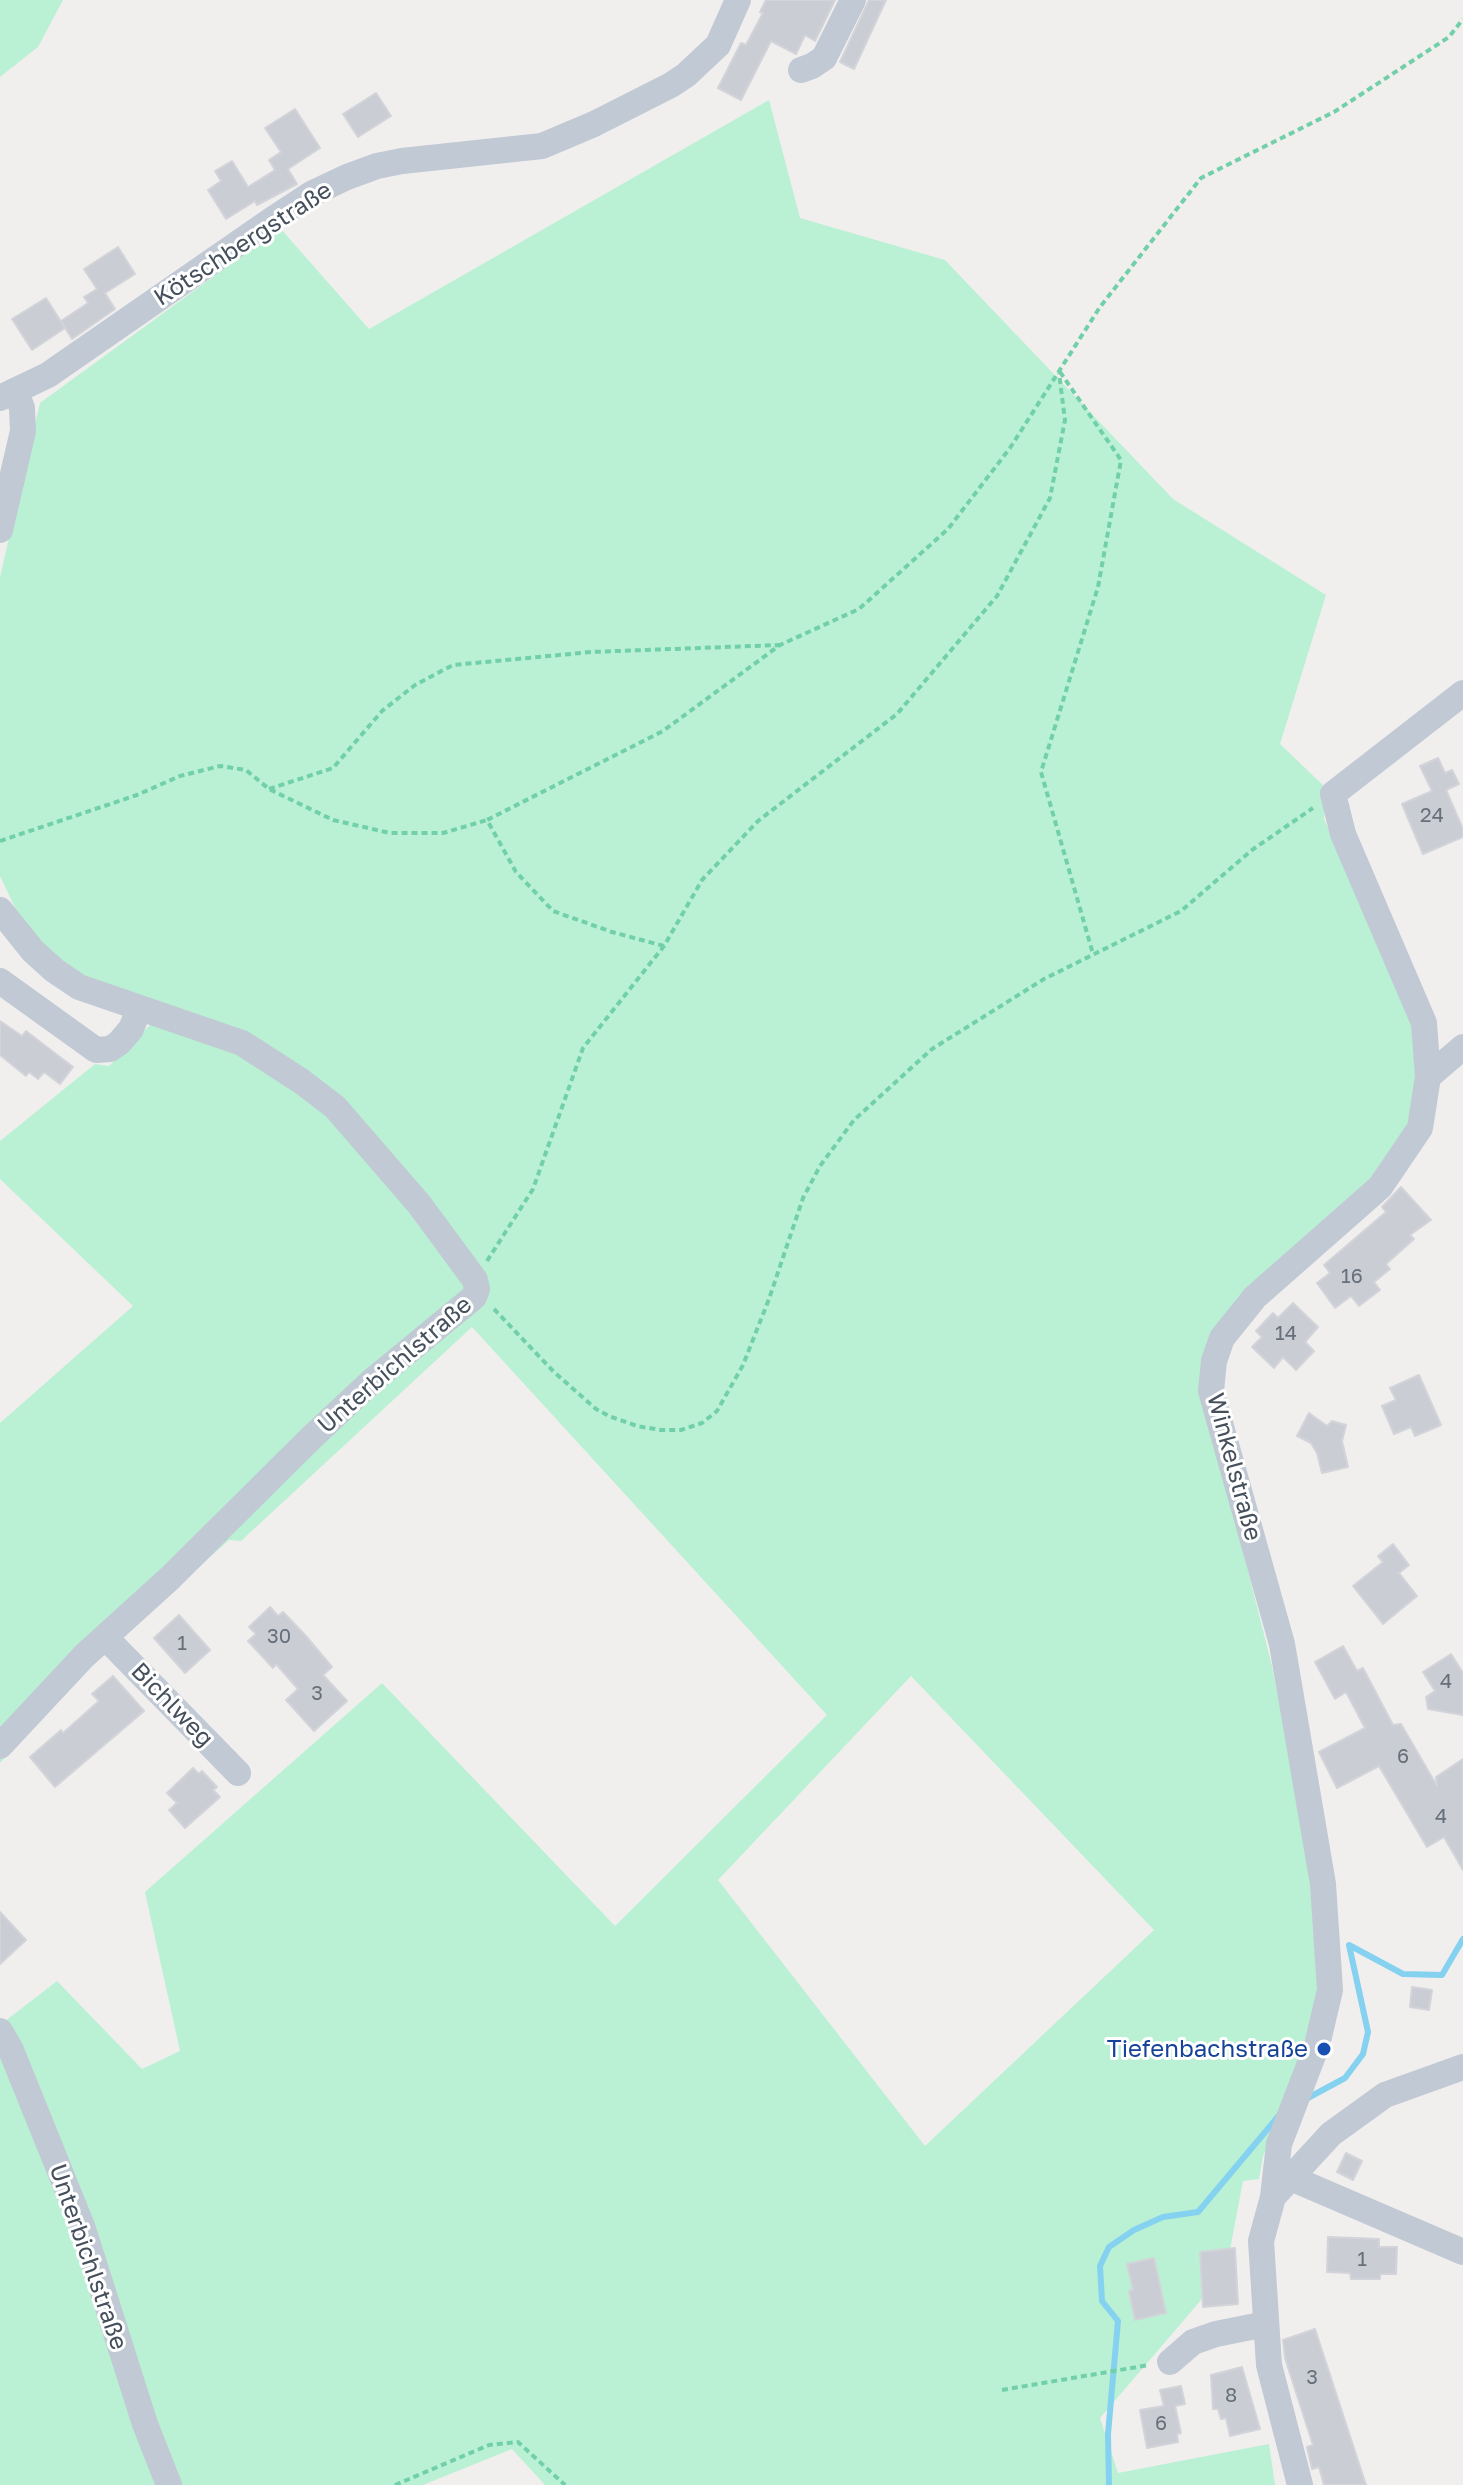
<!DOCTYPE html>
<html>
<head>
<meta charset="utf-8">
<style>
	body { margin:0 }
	canvas { display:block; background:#f1eeee }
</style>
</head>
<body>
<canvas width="1463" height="2485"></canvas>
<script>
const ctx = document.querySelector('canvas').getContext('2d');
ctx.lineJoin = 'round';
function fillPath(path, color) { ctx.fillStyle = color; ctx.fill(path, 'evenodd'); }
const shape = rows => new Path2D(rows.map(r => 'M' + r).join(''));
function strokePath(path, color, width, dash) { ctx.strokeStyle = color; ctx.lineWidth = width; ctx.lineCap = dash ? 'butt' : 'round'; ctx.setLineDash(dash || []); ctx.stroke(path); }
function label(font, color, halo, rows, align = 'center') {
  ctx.font = font + ' "Golos Text",sans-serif'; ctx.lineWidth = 6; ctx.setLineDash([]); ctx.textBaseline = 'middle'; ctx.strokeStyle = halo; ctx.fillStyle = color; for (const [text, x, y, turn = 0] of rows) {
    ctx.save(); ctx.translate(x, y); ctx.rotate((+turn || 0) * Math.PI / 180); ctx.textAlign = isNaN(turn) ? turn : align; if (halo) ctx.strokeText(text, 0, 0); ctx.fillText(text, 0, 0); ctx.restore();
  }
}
fillPath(shape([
	[0,0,63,0,38,47,0,77],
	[769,100,800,218,945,260,1173,499,1326,595,1280,744,1326,788,1324,819,1356,889,1415,1033,1420,1074,1412,1112,1401,1142,1376,1178,1247,1291,1209,1417,1272,1666,1290,1757,1318,1926,1317,1988,1306,2057,1263,2156,1259,2179,1243,2181,1226,2271,1100,2418,1118,2473,1269,2444,1275,2485,545,2485,512,2449,423,2485,0,2485,0,2025,57,1981,142,2069,180,2051,145,1892,382,1683,615,1926,827,1715,472,1327,241,1541,229,1540,161,1601,97,1661,0,1763,0,1423,133,1306,0,1179,0,1141,95,1064,109,1066,149,1026,160,1004,87,978,50,952,17,912,0,876,0,577,40,403,280,228,369,329],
	[911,1676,1154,1930,925,2146,718,1880]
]), '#baf1d4');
strokePath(shape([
	[1306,2099,1345,2078,1363,2054,1368,2032,1349,1945,1403,1974,1442,1975,1463,1939],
	[1109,2485,1108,2434,1118,2321,1102,2301,1100,2266,1109,2247,1134,2230,1163,2217,1198,2212,1282,2112]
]), '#85d1f0', 6);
const building = shape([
	[766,0,835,0,815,41,805,35,796,54,771,41,741,100,718,88,741,43,746,45,763,13,760,12,766,0],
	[869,0,886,0,854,69,840,62,869,0],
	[376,93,391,116,358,137,343,114,376,93],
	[295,109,320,148,288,169,297,184,257,205,255,201,226,219,208,190,221,181,215,171,232,161,248,187,275,170,269,160,281,152,265,128,295,109],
	[118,247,135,274,105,293,115,309,72,339,61,321,88,303,84,297,97,289,84,269,118,247],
	[46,298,65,328,32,350,12,319,46,298],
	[1438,758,1445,773,1452,770,1459,784,1446,790,1463,829,1463,837,1423,854,1402,804,1432,791,1420,766,1438,758],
	[0,1021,22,1036,26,1031,73,1067,60,1084,44,1072,38,1079,29,1072,26,1076,0,1055,0,1021],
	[1401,1187,1431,1220,1410,1235,1414,1239,1386,1264,1390,1269,1374,1282,1380,1290,1359,1306,1351,1296,1335,1308,1317,1283,1330,1273,1324,1265,1386,1212,1382,1207,1401,1187],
	[1293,1303,1318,1327,1305,1342,1314,1351,1296,1370,1283,1357,1274,1368,1252,1347,1262,1337,1256,1331,1273,1313,1278,1318,1293,1303],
	[1419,1375,1441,1425,1415,1436,1411,1427,1394,1434,1382,1406,1396,1400,1390,1388,1419,1375],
	[1309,1413,1327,1426,1332,1421,1346,1425,1342,1441,1348,1467,1322,1473,1317,1453,1311,1443,1297,1436,1309,1413],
	[1393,1544,1409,1565,1399,1573,1417,1596,1383,1624,1353,1586,1383,1562,1378,1556,1393,1544],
	[270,1607,278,1616,283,1612,306,1636,332,1667,323,1675,347,1701,314,1731,286,1700,298,1689,276,1664,273,1668,248,1641,256,1634,249,1627,270,1607],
	[179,1615,210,1650,185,1673,154,1638,179,1615],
	[1343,1646,1357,1671,1363,1668,1393,1725,1401,1724,1437,1786,1436,1777,1463,1759,1463,1870,1444,1837,1427,1847,1379,1766,1337,1788,1319,1752,1365,1728,1346,1692,1335,1699,1315,1662,1343,1646],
	[1451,1654,1463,1673,1463,1715,1428,1709,1426,1697,1435,1691,1423,1672,1451,1654],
	[113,1676,144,1711,55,1787,30,1757,61,1730,63,1733,99,1701,92,1694,113,1676],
	[193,1768,199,1774,202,1771,217,1787,213,1790,220,1797,185,1828,169,1810,177,1803,167,1793,193,1768],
	[0,1912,26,1940,0,1964,0,1912],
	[1412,1987,1432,1990,1429,2010,1410,2007,1412,1987],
	[1346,2153,1362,2161,1353,2180,1337,2172,1346,2153],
	[1328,2237,1379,2239,1379,2247,1397,2247,1396,2274,1380,2274,1380,2279,1351,2279,1350,2273,1327,2272,1328,2237],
	[1235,2248,1238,2304,1203,2307,1200,2252,1235,2248],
	[1154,2258,1166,2313,1135,2320,1129,2291,1133,2290,1127,2264,1154,2258],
	[1315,2329,1366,2485,1324,2485,1319,2467,1312,2469,1307,2447,1313,2445,1285,2358,1283,2340,1315,2329],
	[1242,2367,1260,2429,1230,2436,1226,2418,1221,2419,1218,2409,1213,2409,1211,2375,1242,2367],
	[1181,2386,1185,2404,1175,2406,1181,2433,1177,2434,1178,2442,1147,2448,1140,2410,1164,2406,1160,2390,1181,2386]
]);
fillPath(building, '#cacdd3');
strokePath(building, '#d2d4da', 2);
strokePath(shape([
	[1060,372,1121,460,1098,587,1041,772,1093,954],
	[269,789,333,768,382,711,415,685,453,665,591,652,779,645],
	[0,841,137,795,180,776,220,766,246,770,269,789,333,820,390,833,443,833,487,820],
	[664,946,612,932,553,911,516,872,487,820,663,731,780,645,859,609,948,529,1010,448,1100,307,1201,178,1334,112,1449,37,1463,19],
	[487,1261,533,1189,583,1048,664,946,702,880,758,821,897,714,997,596,1050,498,1065,420,1059,373],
	[494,1309,553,1371,596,1409,609,1416,637,1426,661,1430,681,1430,702,1423,717,1411,743,1365,769,1299,803,1198,820,1166,854,1120,932,1049,1044,979,1181,911,1252,850,1313,808],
	[1002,2390,1149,2365],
	[395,2485,489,2445,518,2442,565,2485]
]), '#71d0a9', 4, [6, 4]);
strokePath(shape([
	[801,70,812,66,824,58,853,0],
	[0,398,48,375,276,217,311,194,347,177,377,166,402,161,542,146,594,124,671,85,686,75,718,45,738,0],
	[0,530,23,431,22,408,16,392],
	[0,910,33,951,54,970,79,987,242,1043,301,1081,335,1107,419,1204,475,1280,477,1289,474,1297,372,1381,311,1438,170,1578,84,1656,0,1746],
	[0,981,96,1050,110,1049,119,1043,131,1029,139,1009],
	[1428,1077,1463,1047],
	[105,1637,238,1773],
	[0,2031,11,2050,82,2226,145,2424,169,2485],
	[1291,2178,1463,2252],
	[1273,2197,1331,2134,1385,2095,1463,2067],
	[1170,2362,1193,2342,1216,2334,1266,2324],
	[1300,2485,1269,2365,1261,2241,1273,2197,1279,2144,1317,2045,1330,1990,1323,1884,1282,1644,1211,1391,1214,1361,1222,1338,1255,1297,1380,1187,1420,1128,1428,1077,1424,1023,1343,834,1333,794,1463,693]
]), '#c1c9d4', 26);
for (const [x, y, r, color] of [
	[1324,2049,8,"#1a4fb4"]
]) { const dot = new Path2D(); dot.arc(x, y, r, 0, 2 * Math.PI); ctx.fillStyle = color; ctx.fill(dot); strokePath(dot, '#fff', 3); }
label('20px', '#666f7a', null, [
	["24",1432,816],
	["16",1352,1277],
	["14",1286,1334],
	["30",279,1637],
	["1",182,1644],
	["4",1446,1682],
	["3",317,1694],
	["6",1403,1757],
	["4",1441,1817],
	["1",1362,2260],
	["3",1312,2378],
	["8",1231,2396],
	["6",1161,2424]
]);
label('24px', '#45505c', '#fff', [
	["Kötschbergstraße",243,244,-33],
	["Unterbichlstraße",395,1365,-41],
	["Winkelstraße",1234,1467,75],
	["Bichlweg",172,1705,46],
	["Unterbichlstraße",88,2257,71]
]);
label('24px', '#164399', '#fff', [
	["Tiefenbachstraße",1308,2049]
], 'right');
</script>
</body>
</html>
